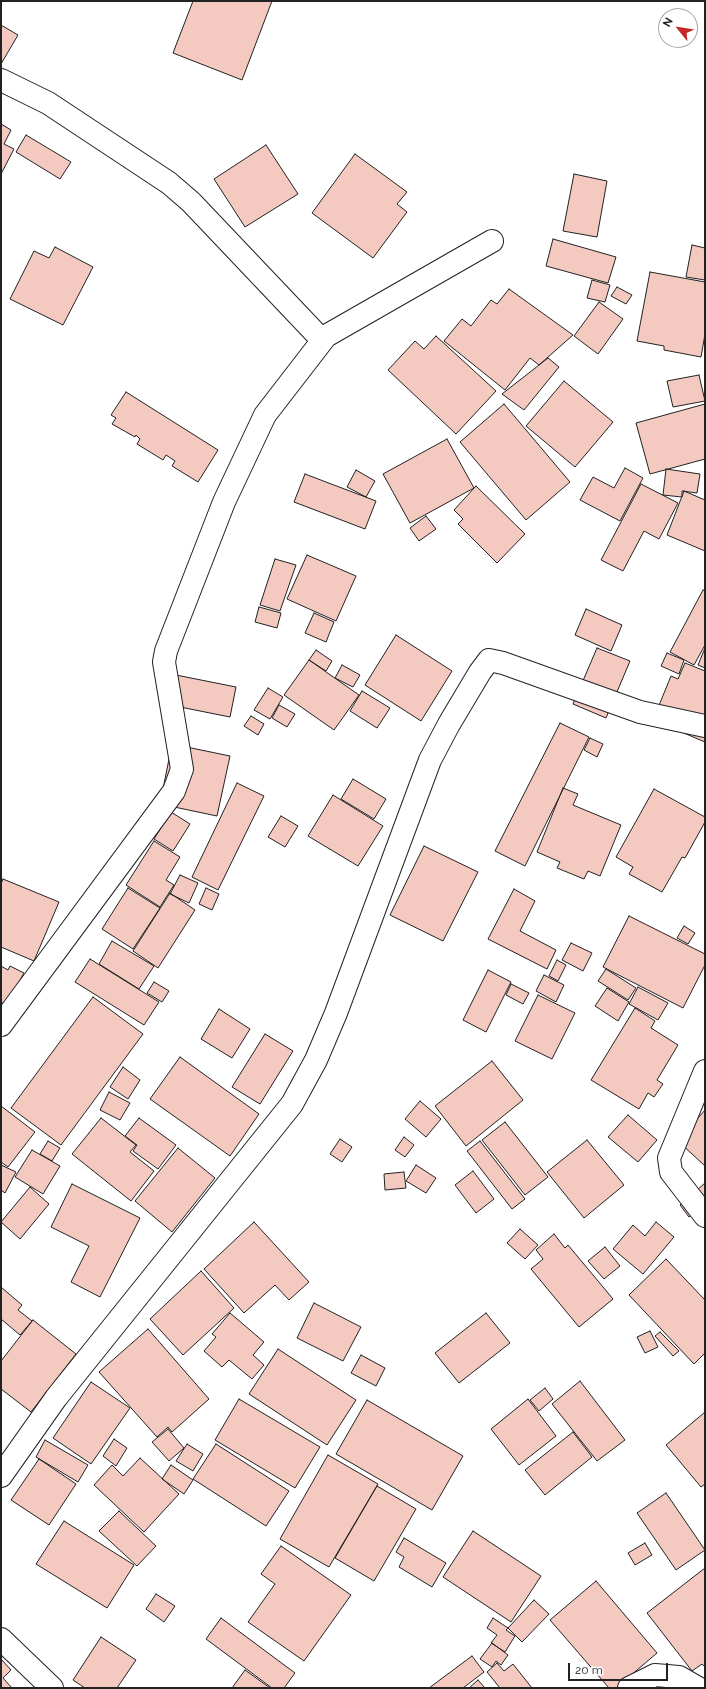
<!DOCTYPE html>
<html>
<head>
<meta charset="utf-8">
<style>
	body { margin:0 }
	#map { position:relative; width:706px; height:1689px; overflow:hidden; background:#fff; font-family:Raleway,sans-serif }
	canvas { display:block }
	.frame { position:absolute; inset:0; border:2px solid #222; pointer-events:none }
	.north { position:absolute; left:658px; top:8px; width:40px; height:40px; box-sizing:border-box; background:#fff; border:1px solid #a7a7a7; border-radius:50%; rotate:300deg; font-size:11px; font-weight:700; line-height:16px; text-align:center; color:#222 }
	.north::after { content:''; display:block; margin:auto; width:14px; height:18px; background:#c62828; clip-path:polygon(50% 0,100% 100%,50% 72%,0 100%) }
	.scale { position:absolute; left:568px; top:1663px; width:100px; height:18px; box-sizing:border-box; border:2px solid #222; border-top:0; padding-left:5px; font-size:12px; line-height:14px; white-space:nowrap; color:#222; -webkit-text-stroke:3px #fff; paint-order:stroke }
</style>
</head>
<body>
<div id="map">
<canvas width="706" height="1689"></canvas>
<div class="frame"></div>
<div class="north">N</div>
<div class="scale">20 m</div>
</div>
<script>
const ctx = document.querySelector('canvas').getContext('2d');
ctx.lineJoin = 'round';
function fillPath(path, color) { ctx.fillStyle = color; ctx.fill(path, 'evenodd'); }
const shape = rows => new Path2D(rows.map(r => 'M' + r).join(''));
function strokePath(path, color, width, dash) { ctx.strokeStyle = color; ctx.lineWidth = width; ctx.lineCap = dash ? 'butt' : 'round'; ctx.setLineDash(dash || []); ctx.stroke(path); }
const building = shape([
	[193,1,272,1,242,80,173,53,193,1],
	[1,25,18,35,1,64,1,25],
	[1,124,11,130,4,144,14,149,1,174,1,124],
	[26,135,71,162,60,179,16,152,26,135],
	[266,145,298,194,245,227,214,179,266,145],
	[355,154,407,192,397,204,407,212,373,258,312,213,355,154],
	[574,174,607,181,597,237,563,231,574,174],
	[553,239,616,257,608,283,546,266,553,239],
	[692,245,705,248,705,280,686,277,692,245],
	[55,247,93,267,63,325,10,299,34,251,49,258,55,247],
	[650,272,705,282,705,334,701,357,664,350,664,346,637,341,650,272],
	[592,280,610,285,605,302,587,298,592,280],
	[617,287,632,295,626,304,611,296,617,287],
	[509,289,573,335,539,365,530,358,505,390,444,341,462,319,471,326,491,300,497,304,509,289],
	[599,302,623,319,598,354,574,336,599,302],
	[436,336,496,391,456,434,388,370,415,341,424,349,436,336],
	[548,358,559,367,524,410,502,394,548,358],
	[699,375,705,401,673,407,667,381,699,375],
	[564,381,613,422,575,467,526,426,564,381],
	[126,392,218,450,198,482,172,466,175,461,166,455,163,460,137,444,140,439,136,435,135,437,112,424,116,418,111,415,126,392],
	[504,404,570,482,526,520,460,442,504,404],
	[705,404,705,459,650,474,636,423,705,404],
	[447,439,474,488,410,523,383,474,447,439],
	[625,468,643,478,620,521,580,500,593,477,614,488,625,468],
	[666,469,700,474,697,493,682,491,682,497,663,495,666,469],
	[356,470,375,481,366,497,347,487,356,470],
	[305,474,376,501,365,529,294,502,305,474],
	[641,484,678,503,659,539,644,531,623,571,601,560,641,484],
	[476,486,525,534,497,563,458,524,463,519,454,510,476,486],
	[684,491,705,500,705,551,667,535,684,491],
	[426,516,436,529,419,541,410,528,426,516],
	[307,555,356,576,336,621,287,599,307,555],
	[275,559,296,565,280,611,260,605,275,559],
	[703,590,705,591,705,645,694,665,670,652,703,590],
	[259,607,281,613,277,628,255,622,259,607],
	[586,609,622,625,611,651,575,635,586,609],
	[314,613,334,622,326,642,305,633,314,613],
	[396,635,452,671,421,721,365,685,396,635],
	[597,648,630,661,606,718,573,704,597,648],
	[705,648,705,668,698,665,705,648],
	[316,650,332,661,326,671,309,660,316,650],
	[667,653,684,660,679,674,661,666,667,653],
	[309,660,359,695,334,730,284,695,309,660],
	[685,663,705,671,705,742,653,720,671,676,678,679,685,663],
	[342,665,360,675,353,687,335,678,342,665],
	[166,673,236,687,230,717,160,703,166,673],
	[268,688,283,697,270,719,254,710,268,688],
	[362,691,390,708,377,728,350,711,362,691],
	[279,705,295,714,287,727,272,718,279,705],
	[251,716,264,724,258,735,244,726,251,716],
	[560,723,589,737,525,866,495,851,560,723],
	[590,738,603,744,597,757,584,750,590,738],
	[172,744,230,756,217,816,160,804,172,744],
	[353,779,386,799,374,819,341,799,353,779],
	[237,783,264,796,218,890,192,877,237,783],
	[563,788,578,794,573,805,621,825,600,876,588,871,584,879,557,868,560,862,537,852,563,788],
	[654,789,705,817,705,822,685,858,682,857,662,892,629,874,633,867,616,857,654,789],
	[333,795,383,826,358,866,308,836,333,795],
	[171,812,190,824,173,851,154,839,171,812],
	[281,816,298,826,285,847,268,837,281,816],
	[154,841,180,857,166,880,174,885,160,907,126,885,154,841],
	[424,846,478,872,443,941,390,915,424,846],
	[180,875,198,883,189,903,170,894,180,875],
	[3,879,59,902,34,961,1,947,1,884,3,879],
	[128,888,160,908,133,949,102,929,128,888],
	[206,888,219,894,212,910,199,904,206,888],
	[514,889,535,901,520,931,556,950,547,969,488,939,514,889],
	[170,893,195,910,158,968,133,951,170,893],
	[629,916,705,954,705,965,683,1008,603,967,629,916],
	[684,926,695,933,688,944,677,938,684,926],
	[112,941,154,966,139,989,99,964,112,941],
	[571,943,592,953,583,971,562,960,571,943],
	[90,959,159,1002,144,1025,75,982,90,959],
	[557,960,566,965,558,981,549,976,557,960],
	[1,966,8,970,10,966,24,973,6,1005,1,1002,1,966],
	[606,969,636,988,628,1000,598,981,606,969],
	[488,970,511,982,486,1032,463,1020,488,970],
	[544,975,564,985,556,1002,536,991,544,975],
	[154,982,169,991,162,1002,147,993,154,982],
	[511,984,529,993,523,1004,506,995,511,984],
	[638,987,668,1003,658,1020,629,1004,638,987],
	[607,988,629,1002,618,1021,595,1006,607,988],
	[538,995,575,1013,552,1059,515,1041,538,995],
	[93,997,143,1034,61,1145,11,1108,93,997],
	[635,1008,655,1021,651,1028,678,1045,657,1080,663,1084,654,1097,648,1093,639,1109,591,1080,635,1008],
	[219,1009,250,1029,232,1058,201,1039,219,1009],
	[265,1034,293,1051,260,1104,232,1087,265,1034],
	[180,1057,259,1114,230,1156,150,1099,180,1057],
	[492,1061,523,1100,466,1146,435,1106,492,1061],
	[123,1067,140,1080,128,1099,110,1087,123,1067],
	[109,1092,130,1103,120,1120,100,1110,109,1092],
	[420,1101,441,1119,426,1137,405,1119,420,1101],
	[1,1106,35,1132,8,1167,1,1162,1,1106],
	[705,1110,705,1166,678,1141,705,1110],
	[628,1115,657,1140,638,1162,608,1137,628,1115],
	[101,1118,136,1145,130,1152,154,1171,131,1201,72,1154,101,1118],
	[139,1118,176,1145,158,1169,133,1151,137,1145,125,1136,139,1118],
	[505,1122,548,1177,525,1195,482,1140,505,1122],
	[404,1137,414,1145,405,1157,395,1150,404,1137],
	[340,1139,352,1147,342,1162,330,1154,340,1139],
	[587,1140,624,1185,584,1218,547,1172,587,1140],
	[48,1141,60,1148,52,1161,40,1154,48,1141],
	[480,1141,525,1199,512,1209,467,1151,480,1141],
	[178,1148,215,1178,172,1232,135,1201,178,1148],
	[32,1150,60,1166,43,1194,15,1177,32,1150],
	[1,1165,16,1172,5,1193,1,1190,1,1165],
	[416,1165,436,1178,426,1193,406,1181,416,1165],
	[473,1171,494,1199,476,1213,455,1185,473,1171],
	[404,1172,406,1188,385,1190,384,1174,404,1172],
	[705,1183,705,1203,689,1217,680,1205,705,1183],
	[72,1184,140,1218,100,1297,71,1282,89,1246,51,1227,72,1184],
	[30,1187,49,1204,20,1239,1,1222,30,1187],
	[254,1222,309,1282,289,1300,275,1285,244,1313,204,1269,254,1222],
	[656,1222,674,1237,643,1274,613,1249,633,1225,645,1236,656,1222],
	[520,1229,538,1245,525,1259,507,1243,520,1229],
	[554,1234,565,1248,568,1245,613,1299,579,1327,531,1269,543,1259,536,1250,554,1234],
	[605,1247,620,1266,604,1279,588,1261,605,1247],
	[666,1259,705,1300,705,1353,694,1364,629,1295,666,1259],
	[201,1271,234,1308,183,1355,150,1319,201,1271],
	[1,1287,22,1305,18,1310,32,1321,20,1335,1,1319,1,1287],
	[314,1303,361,1327,343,1361,297,1338,314,1303],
	[230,1313,264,1342,253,1355,264,1365,252,1379,229,1360,222,1367,204,1351,216,1337,212,1334,230,1313],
	[486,1313,510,1343,459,1383,435,1353,486,1313],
	[33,1320,76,1354,31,1412,1,1389,1,1361,33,1320],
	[148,1329,209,1399,172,1432,168,1427,157,1437,99,1372,148,1329],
	[650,1331,658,1347,645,1353,637,1337,650,1331],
	[660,1332,679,1351,673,1356,655,1336,660,1332],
	[278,1349,356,1400,327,1445,249,1394,278,1349],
	[361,1355,385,1368,376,1386,351,1373,361,1355],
	[580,1381,625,1440,597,1461,552,1404,580,1381],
	[91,1382,130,1408,91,1464,53,1438,91,1382],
	[545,1388,553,1399,539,1411,530,1400,545,1388],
	[239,1399,320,1447,295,1488,215,1440,239,1399],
	[528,1399,556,1436,519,1465,491,1429,528,1399],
	[367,1400,463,1456,432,1510,336,1454,367,1400],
	[705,1412,705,1484,701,1487,666,1445,705,1412],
	[168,1429,184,1448,169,1461,152,1442,168,1429],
	[573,1432,592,1457,545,1495,525,1470,573,1432],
	[114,1439,127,1448,116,1466,103,1456,114,1439],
	[45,1440,88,1465,78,1482,36,1457,45,1440],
	[187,1444,203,1454,193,1471,176,1461,187,1444],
	[216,1444,289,1491,266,1526,193,1479,216,1444],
	[328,1455,378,1484,329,1567,280,1539,328,1455],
	[140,1458,179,1494,144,1532,94,1485,112,1465,123,1476,140,1458],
	[39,1459,76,1484,49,1525,11,1500,39,1459],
	[171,1465,193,1480,184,1494,162,1479,171,1465],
	[377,1486,416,1509,374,1581,335,1558,377,1486],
	[666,1493,705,1550,676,1570,637,1513,666,1493],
	[119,1511,156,1546,137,1566,99,1531,119,1511],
	[64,1521,134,1565,107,1608,36,1564,64,1521],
	[473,1531,541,1576,511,1622,443,1577,473,1531],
	[404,1538,446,1563,432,1587,399,1567,404,1557,396,1552,404,1538],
	[645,1543,652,1555,635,1565,628,1553,645,1543],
	[281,1546,351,1595,304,1661,248,1622,275,1584,261,1574,281,1546],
	[705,1568,705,1667,702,1664,692,1671,647,1613,705,1568],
	[596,1581,657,1653,616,1688,609,1688,550,1620,596,1581],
	[156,1594,175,1606,164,1622,146,1609,156,1594],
	[534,1600,549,1614,522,1642,508,1628,534,1600],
	[221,1618,295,1673,284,1688,272,1688,206,1639,221,1618],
	[493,1618,508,1628,506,1630,515,1636,505,1652,491,1643,497,1635,487,1628,493,1618],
	[101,1637,136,1660,117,1688,85,1688,73,1680,101,1637],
	[492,1643,508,1655,501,1665,496,1661,492,1667,480,1659,492,1643],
	[472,1656,484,1672,463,1688,429,1688,472,1656],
	[1,1659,11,1670,3,1678,12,1688,1,1688,1,1659],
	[497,1663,504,1671,513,1664,532,1688,500,1688,487,1672,497,1663],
	[245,1670,270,1688,232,1688,245,1670],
	[478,1680,485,1688,469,1688,478,1680]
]);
fillPath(building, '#f3c9c0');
strokePath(building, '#222', 1);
const street = shape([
	[1,80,48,103,169,183,191,202,322,340],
	[1,1025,174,791,182,769,164,662,166,651,224,502,265,415,326,336,492,241],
	[705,1071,669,1158,671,1172,705,1216],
	[1,1476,56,1398,292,1104,316,1060,336,1013,430,760,449,724,480,672,489,660,503,663,640,712,705,726],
	[1,1639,52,1688],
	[629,1688,655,1675,679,1677,698,1688]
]);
strokePath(street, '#222', 24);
strokePath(street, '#fff', 22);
</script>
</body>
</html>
